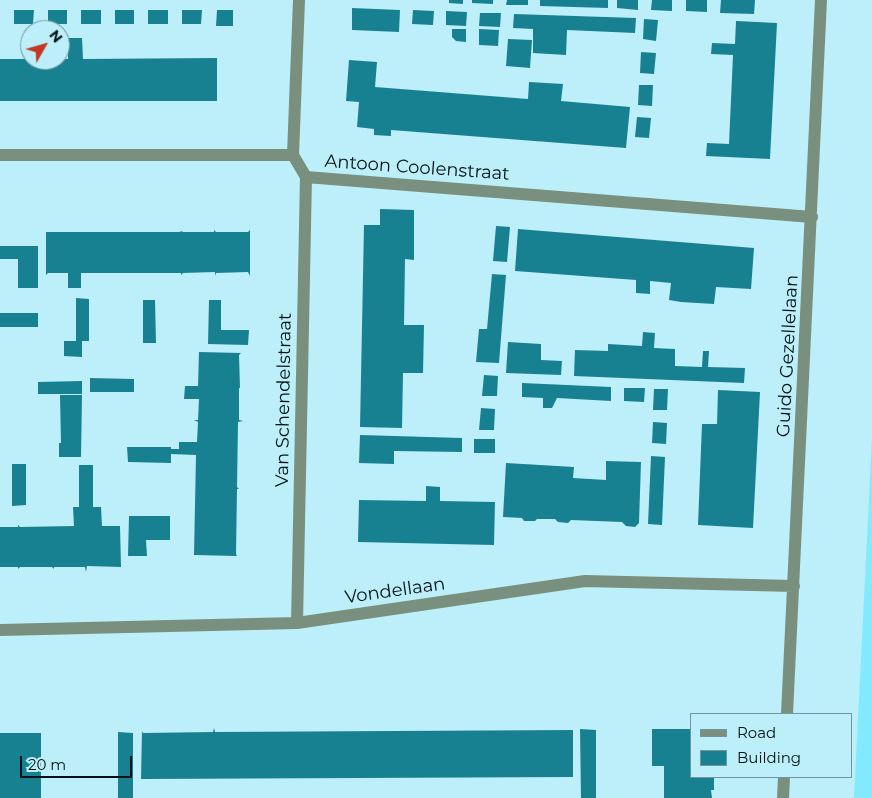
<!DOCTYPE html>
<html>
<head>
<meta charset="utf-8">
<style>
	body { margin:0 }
	#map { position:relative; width:872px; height:798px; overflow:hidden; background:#bceff9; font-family:Montserrat,sans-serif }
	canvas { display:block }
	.legend { position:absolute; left:690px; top:713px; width:162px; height:65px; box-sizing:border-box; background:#bceff9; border:1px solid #71969e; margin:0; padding:6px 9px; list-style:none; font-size:15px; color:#011115 }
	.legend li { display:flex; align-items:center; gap:10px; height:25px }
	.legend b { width:25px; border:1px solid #71969e }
	.north { position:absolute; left:20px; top:20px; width:50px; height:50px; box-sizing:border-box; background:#bceff9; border:1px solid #71969e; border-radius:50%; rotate:52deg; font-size:14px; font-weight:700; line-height:20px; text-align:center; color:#011115 }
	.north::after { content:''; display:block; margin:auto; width:18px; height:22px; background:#c33723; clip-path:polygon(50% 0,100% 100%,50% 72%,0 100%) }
	.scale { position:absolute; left:20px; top:756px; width:112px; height:22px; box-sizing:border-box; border:2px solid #011115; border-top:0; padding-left:6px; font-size:15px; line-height:18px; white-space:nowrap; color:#011115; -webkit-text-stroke:4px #bceff9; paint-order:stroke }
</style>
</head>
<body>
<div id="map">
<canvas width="872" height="798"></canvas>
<ul class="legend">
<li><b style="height:6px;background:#78907d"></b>Road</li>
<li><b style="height:14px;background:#188191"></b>Building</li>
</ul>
<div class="north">N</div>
<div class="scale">20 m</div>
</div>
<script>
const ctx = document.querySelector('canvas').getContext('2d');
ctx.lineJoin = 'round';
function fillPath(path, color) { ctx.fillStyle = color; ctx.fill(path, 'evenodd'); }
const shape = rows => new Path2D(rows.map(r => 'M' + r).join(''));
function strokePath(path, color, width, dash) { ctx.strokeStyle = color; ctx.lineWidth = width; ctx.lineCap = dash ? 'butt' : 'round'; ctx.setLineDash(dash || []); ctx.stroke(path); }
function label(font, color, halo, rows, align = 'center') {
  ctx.font = font + ' Montserrat,sans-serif'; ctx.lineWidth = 5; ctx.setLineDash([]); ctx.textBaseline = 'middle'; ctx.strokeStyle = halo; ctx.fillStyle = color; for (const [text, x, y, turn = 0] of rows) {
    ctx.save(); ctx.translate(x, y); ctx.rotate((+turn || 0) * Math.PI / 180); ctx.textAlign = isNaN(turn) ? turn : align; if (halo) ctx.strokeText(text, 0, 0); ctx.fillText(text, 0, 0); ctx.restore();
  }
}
fillPath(shape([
	[872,439,872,798,854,798]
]), '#83eafe');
fillPath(shape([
	[449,0,463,0,463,4,449,3],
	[472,0,493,0,493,4,472,3],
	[507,0,528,0,528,5,506,5],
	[540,0,608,0,608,8,540,6],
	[617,0,638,0,638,10,617,8],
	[652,0,672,0,672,11,651,10],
	[686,0,707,0,707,12,686,11],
	[721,0,755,0,754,14,720,13],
	[352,8,400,10,399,32,352,30],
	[14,10,34,10,33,24,14,24],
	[48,10,67,10,67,24,48,24],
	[81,10,101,10,101,24,81,24],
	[115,10,134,10,134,24,115,24],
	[148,10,168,10,168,24,148,24],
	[182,10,202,10,201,24,182,24],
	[217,10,233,10,233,26,216,26],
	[413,10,434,11,433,25,412,24],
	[446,11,467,12,466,26,446,25],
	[480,13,501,13,500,27,479,26],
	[514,14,636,18,635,33,567,30,566,55,533,53,533,29,513,28],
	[644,19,658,20,656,41,643,39],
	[736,21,777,23,770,159,706,156,707,143,729,144,733,55,711,54,712,43,735,44],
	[452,29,466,29,466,42,456,41,452,37],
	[479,29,499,30,498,46,479,45],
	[68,38,82,38,83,59,217,58,217,101,0,101,0,59,68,59],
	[508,39,532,40,530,68,506,66],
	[641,52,656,53,654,74,640,73],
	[349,60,377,62,375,87,528,99,529,82,563,84,561,101,630,107,626,148,391,130,391,136,374,135,374,129,357,127,359,102,346,101],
	[639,85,653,85,652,106,638,105],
	[637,117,651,118,649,138,635,137],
	[380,209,414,210,414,260,405,259,404,325,424,325,423,373,403,373,402,428,360,427,364,225,380,225],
	[496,226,510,227,507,262,493,261],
	[518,229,754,248,751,289,716,287,714,304,681,302,669,300,671,283,650,281,650,294,636,293,636,280,515,271],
	[214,230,216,232,248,232,250,230,250,276,248,272,216,273,215,276,215,272,183,273,181,275,181,273,81,273,81,288,68,288,68,273,48,273,46,275,46,232,180,232,181,231,183,232,214,232],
	[0,246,38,246,38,288,18,288,18,259,0,259],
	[492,274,506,275,499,363,476,362,479,329,487,329],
	[76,298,89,299,89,341,82,341,82,357,64,356,64,341,76,341],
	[143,300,155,300,156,343,143,343],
	[209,300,221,300,221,330,249,330,248,345,208,344],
	[0,313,38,313,38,327,0,327],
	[643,332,655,333,654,348,675,349,675,366,702,367,703,351,709,351,708,367,745,368,744,383,574,376,575,350,608,351,608,344,642,346],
	[508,342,541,344,541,360,562,361,561,375,506,373],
	[199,352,241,353,239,355,240,388,239,388,239,420,243,421,238,422,237,487,239,489,237,489,236,554,237,556,194,555,196,455,171,454,171,463,128,462,127,447,171,447,171,449,179,449,179,442,197,442,198,422,194,420,198,420,199,399,184,399,185,386,198,386],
	[484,375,498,376,497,396,482,396],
	[90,378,134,379,134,392,90,392],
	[82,381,82,394,38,394,38,382],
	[522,383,611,387,611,401,557,398,552,408,543,408,543,398,522,397],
	[624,388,645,388,644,402,624,401],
	[654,389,668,389,667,410,653,410],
	[718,390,760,392,753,528,698,525,702,424,717,424],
	[60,395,82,395,81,457,59,457,59,443,61,443],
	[481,408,495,409,494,430,479,430],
	[653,422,667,423,666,444,652,443],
	[360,435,462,438,462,452,394,451,394,464,359,463],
	[474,439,495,439,495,453,474,453],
	[651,456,665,457,662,525,648,524],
	[606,461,641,462,639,523,635,527,626,526,622,522,571,520,568,523,558,522,555,519,537,519,535,521,524,521,522,518,503,517,506,463,574,467,573,478,606,480],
	[12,464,26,464,26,505,12,506],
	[79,465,93,465,93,507,101,507,102,526,120,526,121,567,87,566,86,572,85,567,54,567,54,569,52,567,20,567,18,569,18,567,0,567,0,527,18,527,18,525,20,527,74,526,73,507,79,507],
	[426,486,440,487,440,501,495,502,494,545,358,542,359,500,426,501],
	[129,516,170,516,170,540,146,540,147,556,128,556],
	[214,728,215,732,573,730,573,777,141,779,142,731,143,733,213,732],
	[580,729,596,730,596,798,581,798],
	[652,729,691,729,691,777,714,777,714,790,711,790,712,798,664,798,664,766,652,766],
	[118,732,133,733,133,798,118,798],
	[0,733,41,733,41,798,0,798]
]), '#188191');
strokePath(shape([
	[0,155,293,155],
	[293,155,299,0],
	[293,155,306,177],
	[306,177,812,217],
	[297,623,306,177],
	[0,630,297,623,585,581,794,586],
	[787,714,821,0],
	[783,798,784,777]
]), '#78907d', 12);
label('18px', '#011115', '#bceff9', [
	["Antoon Coolenstraat",417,168,4],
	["Guido Gezellelaan",788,356,-87],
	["Van Schendelstraat",284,400,-89],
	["Vondellaan",395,591,-8]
]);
</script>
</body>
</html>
